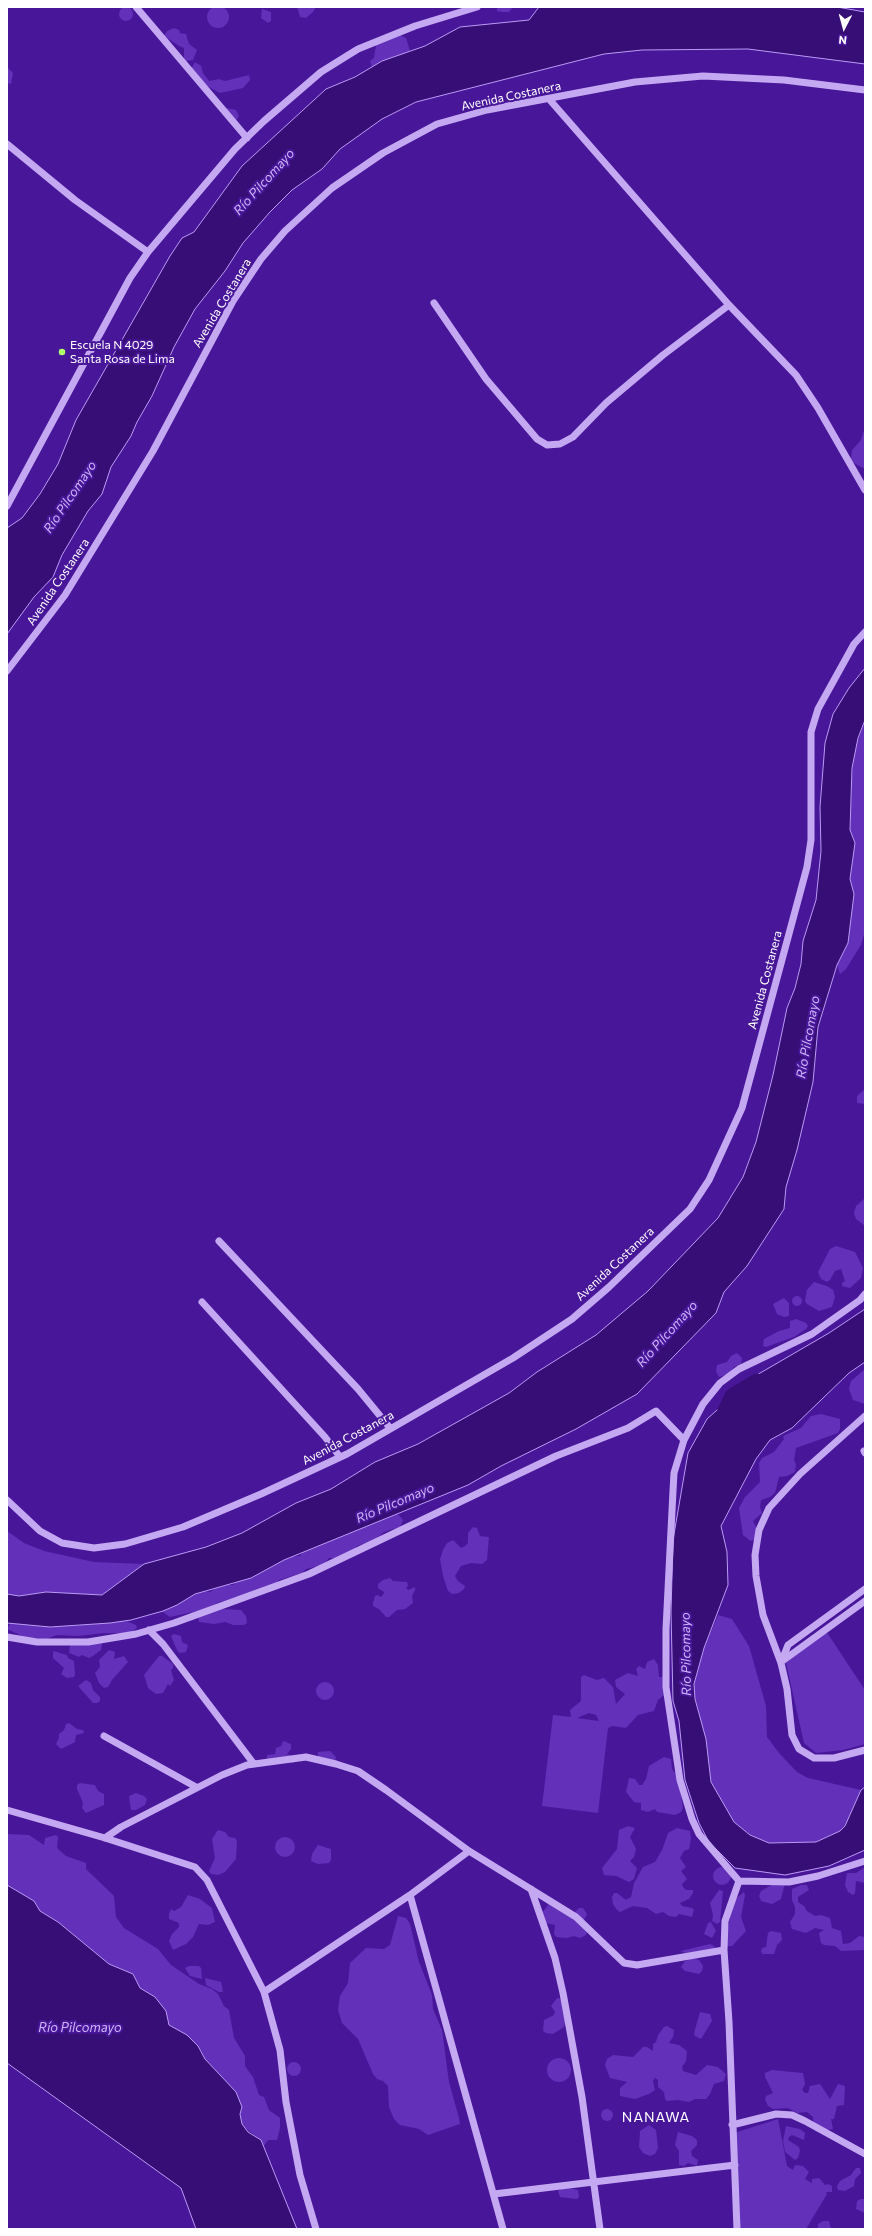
<!DOCTYPE html>
<html>
<head>
<meta charset="utf-8">
<style>
	body { margin:0 }
	#map { position:relative; width:872px; height:2236px; overflow:hidden; background:#481699; font-family:Commissioner,sans-serif }
	canvas { display:block }
	.frame { position:absolute; inset:0; border:8px solid #fff; pointer-events:none }
	.north { position:absolute; left:824px; top:8px; width:40px; height:40px; -webkit-text-stroke:3px #481699; paint-order:stroke; rotate:186deg; font-size:11px; font-weight:700; line-height:16px; text-align:center; color:#fff }
	.north::after { content:''; display:block; margin:auto; width:14px; height:18px; background:#fff; clip-path:polygon(50% 0,100% 100%,50% 72%,0 100%) }
</style>
</head>
<body>
<div id="map">
<canvas width="872" height="2236"></canvas>
<div class="frame"></div>
<div class="north">N</div>
</div>
<script>
const ctx = document.querySelector('canvas').getContext('2d');
ctx.lineJoin = 'round';
function fillPath(path, color) { ctx.fillStyle = color; ctx.fill(path, 'evenodd'); }
const shape = rows => new Path2D(rows.map(r => 'M' + r).join(''));
function strokePath(path, color, width, dash) { ctx.strokeStyle = color; ctx.lineWidth = width; ctx.lineCap = dash ? 'butt' : 'round'; ctx.setLineDash(dash || []); ctx.stroke(path); }
function label(font, color, halo, rows, align = 'center') {
  ctx.font = font + ' Commissioner,sans-serif'; ctx.lineWidth = 4; ctx.setLineDash([]); ctx.textBaseline = 'middle'; ctx.strokeStyle = halo; ctx.fillStyle = color; for (const [text, x, y, turn = 0] of rows) {
    ctx.save(); ctx.translate(x, y); ctx.rotate((+turn || 0) * Math.PI / 180); ctx.textAlign = isNaN(turn) ? turn : align; if (halo) ctx.strokeText(text, 0, 0); ctx.fillText(text, 0, 0); ctx.restore();
  }
}
fillPath(shape([
	'207 17a11 11 0 1 1 22 0a11 11 0 1 1-22 0Z',
	[295,7,316,7,313,12,306,18,300,17,298,9],
	[497,7,512,7,512,8,509,12,503,12,497,11],
	'119 14a7 7 0 1 1 14 0a7 7 0 1 1-14 0Z',
	[262,9,271,12,271,21,268,23,261,18],
	[174,28,179,30,180,33,186,34,189,44,197,50,193,60,186,61,184,58,184,48,179,46,164,36,167,31],
	[400,35,406,38,411,54,372,68,370,61,374,58,376,45],
	[195,62,201,66,203,73,209,81,219,79,225,81,249,75,250,80,243,88,220,93,205,85,191,69],
	[7,67,13,73,11,84,7,83],
	[226,108,236,110,239,116,235,123,228,121,226,118],
	[865,427,865,469,852,462,851,458,852,450,861,440],
	[865,720,865,931,861,945,846,969,840,974,837,965,848,943,854,894,850,879,855,843,850,830,853,755],
	[865,1089,865,1104,857,1103,857,1096],
	[865,1198,865,1226,856,1219,854,1213,856,1206],
	[836,1246,855,1252,863,1268,861,1278,850,1288,842,1286,842,1283,845,1281,841,1269,835,1271,830,1280,827,1282,821,1279,818,1272,830,1249],
	[814,1282,827,1286,833,1290,835,1297,832,1307,819,1311,807,1304,805,1301,807,1290],
	'792 1301a5 5 0 1 1 10 0a5 5 0 1 1-10 0Z',
	[784,1298,789,1303,789,1316,784,1317,777,1314,773,1304],
	[796,1319,806,1323,808,1326,806,1329,794,1337,766,1347,763,1346,764,1339,779,1331,790,1328,790,1321],
	[737,1353,742,1358,741,1364,734,1367,729,1374,719,1377,716,1371,717,1365,727,1362,731,1356],
	[865,1369,865,1404,853,1400,849,1389,851,1381],
	[821,1414,840,1419,840,1429,838,1433,796,1448,794,1460,796,1464,795,1472,787,1476,779,1477,775,1493,770,1497,761,1500,760,1507,762,1513,753,1521,757,1529,755,1539,751,1541,748,1539,743,1535,739,1508,745,1497,760,1482,759,1463,762,1458,774,1452,784,1439,783,1436,801,1428,811,1416],
	[397,1513,403,1520,400,1527,384,1532,370,1544,366,1543,357,1546,352,1555,344,1558,329,1558,323,1565,306,1569,302,1573,279,1580,276,1583,255,1590,251,1593,217,1603,212,1608,170,1617,160,1610,201,1590,210,1592,221,1585,233,1585,240,1578,289,1557,300,1556,305,1549],
	[473,1527,477,1528,480,1536,489,1537,487,1560,482,1564,471,1563,461,1566,455,1576,458,1581,465,1586,464,1589,459,1593,452,1594,448,1591,443,1576,440,1559,443,1550,447,1543,453,1540,461,1548,465,1546,468,1543,468,1533],
	[7,1531,24,1543,44,1551,94,1562,144,1564,102,1595,46,1592,19,1596,7,1594],
	[390,1578,393,1581,407,1582,408,1586,406,1588,408,1590,415,1587,415,1590,412,1596,413,1603,405,1609,397,1610,389,1617,386,1617,379,1609,373,1606,373,1603,375,1596,378,1595,380,1597,383,1595,384,1592,378,1588,378,1584,383,1580],
	[222,1609,241,1610,246,1616,247,1623,244,1625,233,1625,225,1622,214,1624,199,1622,198,1618,202,1616],
	[718,1615,732,1619,749,1646,766,1706,767,1737,779,1753,797,1772,808,1778,861,1790,849,1819,840,1831,816,1842,769,1843,750,1835,734,1822,717,1795,711,1782,708,1767,695,1699,694,1684,704,1648],
	[93,1619,124,1620,136,1625,137,1628,129,1633,104,1633,78,1636,57,1635,46,1639,24,1637,7,1629,10,1624,15,1622,73,1623,75,1626,78,1626],
	[826,1631,865,1690,865,1744,843,1750,816,1753,804,1743,786,1663],
	[174,1634,181,1636,182,1642,188,1645,186,1652,179,1653,177,1650,171,1636],
	[92,1638,99,1638,102,1643,101,1650,93,1656,89,1658,82,1655,79,1657,69,1653,70,1645],
	[109,1650,115,1652,114,1659,124,1656,128,1662,112,1680,108,1687,104,1688,99,1683,95,1673,100,1667,99,1660],
	[53,1651,67,1655,68,1658,74,1661,75,1674,74,1677,67,1678,61,1674,64,1668,53,1658],
	[159,1656,162,1656,173,1664,173,1668,171,1670,174,1680,170,1686,168,1684,163,1693,156,1694,148,1688,144,1675],
	[654,1659,658,1665,659,1677,665,1677,669,1683,669,1691,658,1700,654,1711,638,1715,626,1728,612,1726,608,1728,598,1813,542,1806,553,1715,571,1717,570,1710,581,1701,581,1677,584,1675,597,1680,604,1678,613,1687,616,1704,625,1694,616,1687,615,1680,628,1673,638,1676,636,1669,639,1666,645,1669,647,1662],
	[589,1713,596,1715,599,1721,577,1718],
	[86,1680,91,1683,93,1690,100,1697,100,1701,97,1703,93,1703,78,1686],
	'316 1691a9 9 0 1 1 18 0a9 9 0 1 1-18 0Z',
	[69,1723,77,1729,83,1730,84,1733,76,1735,75,1742,61,1749,56,1744,59,1738,59,1734,64,1730,66,1724],
	[283,1741,291,1744,291,1749,287,1754,293,1756,299,1761,292,1763,267,1759,267,1755,275,1754,276,1748,281,1746],
	[330,1751,336,1757,335,1761,318,1759,318,1752],
	[664,1757,671,1759,672,1769,678,1777,683,1808,681,1812,675,1815,657,1812,655,1809,648,1812,641,1810,641,1803,634,1802,626,1792,629,1778,635,1779,639,1785,642,1785,646,1779,649,1766],
	[80,1783,95,1785,98,1791,104,1794,104,1805,86,1813,82,1808,83,1803,77,1789,77,1785],
	[136,1793,144,1796,147,1799,145,1805,136,1810,131,1810,129,1796],
	[628,1826,635,1828,630,1837,636,1849,634,1857,630,1861,637,1868,634,1879,629,1882,616,1876,604,1875,602,1868,617,1849,619,1830],
	[677,1828,690,1831,691,1839,689,1849,684,1851,680,1858,686,1867,681,1871,687,1879,682,1884,683,1887,686,1890,693,1890,693,1893,689,1899,680,1903,682,1906,692,1908,694,1910,692,1917,679,1914,676,1917,669,1916,663,1912,656,1914,647,1908,633,1906,620,1912,617,1910,613,1904,612,1897,614,1893,617,1893,626,1900,631,1897,634,1883,643,1867,655,1862,662,1850,668,1833],
	[218,1830,225,1832,229,1837,235,1838,237,1841,236,1859,225,1872,218,1875,211,1874,209,1871,215,1858,212,1839],
	[7,1834,29,1835,44,1845,45,1838,56,1835,58,1837,57,1848,66,1856,86,1863,86,1869,114,1896,116,1917,124,1928,158,1949,171,1965,199,1984,212,1989,218,1994,224,2006,229,2010,234,2038,245,2056,245,2066,253,2077,259,2095,264,2097,269,2110,280,2118,280,2128,277,2140,268,2140,263,2147,261,2140,245,2128,242,2124,236,2092,205,2059,201,2050,187,2035,169,2025,166,2011,155,1997,140,1988,133,1974,109,1964,58,1922,40,1911,34,1901,7,1885],
	'275 1847a10 10 0 1 1 20 0a10 10 0 1 1-20 0Z',
	[318,1845,331,1849,331,1860,329,1863,318,1864,311,1861,312,1854],
	[865,1867,865,1883,856,1881,855,1893,853,1895,848,1892,845,1885,847,1873,856,1873],
	'713 1876a9 9 0 1 1 18 0a9 9 0 1 1-18 0Z',
	[775,1883,785,1883,781,1899,772,1904,761,1901,759,1896,761,1891],
	[801,1885,807,1885,809,1890,798,1897,798,1902,804,1906,807,1911,815,1916,821,1915,830,1918,832,1928,841,1931,843,1944,850,1943,859,1936,865,1937,865,1950,841,1951,835,1946,824,1945,821,1943,819,1933,824,1930,815,1928,806,1933,792,1929,790,1922,795,1914,795,1907,792,1900,792,1889],
	[719,1890,723,1891,720,1922,717,1924,712,1921,713,1915,710,1903],
	[744,1892,745,1895,741,1917,746,1931,732,1946,725,1946,730,1916,735,1899],
	[188,1895,200,1899,212,1908,215,1922,208,1925,199,1924,193,1937,186,1944,173,1950,169,1941,172,1934,179,1927,179,1923,169,1919,169,1914,171,1909,174,1911,181,1907],
	[547,1901,574,1913,579,1908,583,1908,587,1914,584,1920,589,1925,586,1935,580,1938,574,1936,567,1938,556,1937,554,1934,555,1925,545,1923,542,1913,548,1905],
	[398,1916,406,1918,410,1924,419,1962,432,1995,433,2009,442,2030,449,2082,459,2118,460,2124,428,2135,419,2129,400,2125,394,2119,389,2107,388,2086,383,2081,377,2079,373,2074,358,2039,342,2023,338,2010,340,1996,348,1983,350,1963,366,1948,384,1949,390,1945],
	[711,1922,716,1931,712,1938,704,1934,708,1923],
	[771,1931,781,1933,782,1940,777,1945,774,1954,763,1954,761,1952,762,1948,766,1947,768,1933],
	[710,1944,714,1946,716,1949,685,1953,681,1951],
	[693,1958,699,1960,703,1966,702,1971,699,1974,685,1971,681,1967,685,1961],
	[189,1966,199,1966,201,1968,202,1979,190,1976,185,1968],
	[205,1978,221,1982,223,1992,219,1992,206,1985],
	[557,1998,565,1999,565,2024,564,2027,553,2034,546,2033,543,2031,544,2020,554,2015,555,2012,551,2006],
	[700,2012,710,2014,712,2021,701,2039,695,2036,694,2033],
	[667,2026,674,2030,673,2037,669,2043,679,2045,687,2051,686,2061,682,2067,683,2071,696,2075,707,2065,718,2067,726,2074,724,2081,714,2084,710,2094,706,2099,695,2099,689,2102,678,2100,667,2101,665,2099,664,2092,658,2087,658,2080,655,2078,653,2081,655,2090,649,2094,635,2099,620,2096,620,2088,627,2082,610,2078,605,2065,607,2059,613,2055,633,2057,643,2047,647,2047,653,2051,653,2044,656,2042,658,2035,664,2027],
	'547 2070a12 12 0 1 1 24 0a12 12 0 1 1-24 0Z',
	'287 2069a7 7 0 1 1 14 0a7 7 0 1 1-14 0Z',
	[772,2070,803,2073,805,2084,802,2090,805,2093,808,2093,810,2086,820,2084,830,2099,838,2084,845,2086,844,2105,837,2106,834,2119,831,2119,833,2129,817,2132,814,2130,813,2117,807,2112,797,2113,788,2108,773,2109,768,2106,765,2099,766,2096,773,2093,765,2077,765,2073],
	'601 2115a6 6 0 1 1 12 0a6 6 0 1 1-12 0Z',
	[778,2119,787,2166,793,2170,795,2165,803,2166,809,2172,805,2179,812,2183,812,2179,819,2178,825,2185,828,2184,832,2186,832,2192,826,2192,827,2194,806,2229,735,2229,731,2134],
	[649,2125,656,2130,658,2148,655,2154,650,2156,643,2153,639,2147,640,2131],
	[786,2126,800,2129,805,2133,804,2140,792,2135,789,2137,788,2140,799,2147,800,2151,798,2158,795,2160,785,2152,783,2141],
	[678,2132,692,2136,697,2140,697,2145,691,2151,692,2156,698,2160,697,2166,688,2163,684,2166,679,2165,679,2151,675,2145],
	[856,2168,860,2168,861,2173,855,2179,854,2186,845,2191,838,2190,837,2186,840,2181,851,2175],
	[564,2187,578,2190,579,2197,577,2199,560,2197,558,2191],
	[861,2199,865,2199,865,2213,856,2209,857,2201],
	[823,2221,829,2221,831,2229,818,2229,818,2224]
]), '#6230b9');
const water = shape([
	[539,7,837,7,865,12,865,64,748,49,642,50,604,54,416,102,382,119,340,149,322,169,292,190,270,212,243,243,225,271,195,309,174,347,152,396,137,422,131,436,111,467,102,494,88,511,62,555,53,577,34,597,7,634,7,528,22,518,40,494,58,464,76,420,170,256,182,238,194,232,242,166,326,89,355,77,382,61,425,46,460,27,529,20,539,7],
	[865,668,865,720,858,738,852,768,850,830,855,843,850,879,854,894,848,943,837,965,818,1027,813,1082,797,1150,786,1187,784,1209,747,1266,724,1292,716,1313,637,1394,576,1429,501,1466,468,1485,284,1560,251,1578,195,1594,177,1605,163,1611,131,1620,110,1623,50,1627,7,1623,7,1594,19,1596,46,1592,102,1595,144,1564,206,1547,242,1533,296,1503,331,1489,375,1462,418,1444,509,1393,537,1372,596,1335,648,1291,718,1218,743,1177,756,1142,773,1075,787,1008,795,988,801,964,803,941,816,900,821,851,820,807,825,743,833,714,849,688,865,668],
	[865,1309,865,1362,849,1373,792,1428,770,1440,756,1459,721,1526,727,1552,728,1585,704,1648,694,1684,695,1699,706,1739,711,1782,734,1822,750,1835,769,1843,816,1842,840,1831,845,1826,861,1790,865,1787,865,1850,829,1866,785,1875,735,1868,709,1842,699,1823,685,1780,679,1721,673,1701,671,1612,673,1540,688,1453,707,1419,755,1376,829,1333,865,1309],
	[7,1885,34,1901,40,1911,58,1922,109,1964,133,1974,140,1988,155,1997,166,2011,169,2025,187,2035,198,2046,205,2059,236,2092,242,2107,240,2114,242,2124,248,2132,261,2140,297,2229,196,2229,181,2188,7,2063,7,1885]
]);
fillPath(water, '#360e75');
strokePath(water, '#bb9bf5', 1);
strokePath(shape([
	[724,1413,732,1396,757,1381]
]), '#360e75', 15);
strokePath(shape([
	[136,7,247,138],
	[549,99,729,305,796,375,818,408,865,490],
	[7,144,75,200,148,252],
	[434,303,486,379,537,439,547,445,560,444,573,437,606,403,663,355,729,305],
	[7,506,130,278,148,252,235,149,264,121,321,72,358,49,415,26,477,7],
	[7,671,65,595,153,451,233,301,261,259,285,231,332,188,383,153,437,124,487,110,635,82,703,76,784,80,865,90],
	[219,1241,358,1389,390,1428],
	[865,1294,860,1300,812,1334,739,1369,720,1383,703,1404,684,1440,674,1473,673,1491,666,1629,666,1687,680,1780,692,1819,699,1834,739,1881,789,1882,818,1876,865,1861],
	[202,1302,325,1437,340,1457],
	[865,1416,800,1474,769,1508,759,1530,755,1555,756,1576,763,1615,781,1663,787,1689,792,1735,799,1749,814,1758,834,1758,865,1750],
	[864,1451,865,1453],
	[7,1500,40,1531,62,1543,94,1548,125,1544,183,1527,261,1494,347,1454,513,1358,572,1319,609,1287,690,1209,709,1180,742,1108,807,867,811,840,811,732,818,709,854,644,865,632],
	[149,1630,163,1644,254,1764],
	[7,1637,37,1642,88,1642,136,1634,174,1623,309,1574,556,1456,628,1428,656,1411,684,1440],
	[781,1662,865,1601],
	[781,1663,788,1645,865,1589],
	[104,1736,196,1787],
	[7,1810,105,1838,195,1867,207,1880,264,1992,280,2050,286,2102,300,2175,316,2229],
	[105,1838,121,1827,222,1775,247,1765,306,1757,336,1764,358,1771,386,1790,469,1851,576,1917,624,1963,637,1965,724,1950],
	[531,1889,555,1958,563,1993,582,2097,600,2229],
	[410,1895,503,2229],
	[264,1992,410,1895,469,1851],
	[732,2125,776,2114,792,2115,805,2121,865,2154],
	[494,2194,735,2165],
	[737,2229,729,2022,724,1950,725,1921,739,1881]
]), '#c4a9f2', 7);
for (const [x, y, r, color] of [
	[62,352,4,"#b0ff6a"]
]) { const dot = new Path2D(); dot.arc(x, y, r, 0, 2 * Math.PI); ctx.fillStyle = color; ctx.fill(dot); strokePath(dot, '#481699', 1.5); }
label('12px', '#fff', '#481699', [
	["Avenida Costanera",511,96,-12],
	["Avenida Costanera",222,303,-59],
	["Avenida Costanera",58,582,-56],
	["Avenida Costanera",765,980,-75],
	["Avenida Costanera",615,1264,-43],
	["Avenida Costanera",348,1438,-28]
]);
label('12px', '#fff', '#481699', [
	["Escuela N 4029",70,345],
	["Santa Rosa de Lima",70,359]
], 'left');
label('italic 13px', '#ceb5f9', '#481699', [
	["Río Pilcomayo",264,182,-48],
	["Río Pilcomayo",70,497,-56],
	["Río Pilcomayo",808,1037,-80],
	["Río Pilcomayo",667,1334,-48],
	["Río Pilcomayo",395,1503,-23],
	["Río Pilcomayo",686,1654,-91],
	["Río Pilcomayo",80,2028]
]);
ctx.letterSpacing = '1px';
label('14px', '#fff', '#481699', [
	["NANAWA",656,2117]
]);
ctx.letterSpacing = '0px';
</script>
</body>
</html>
